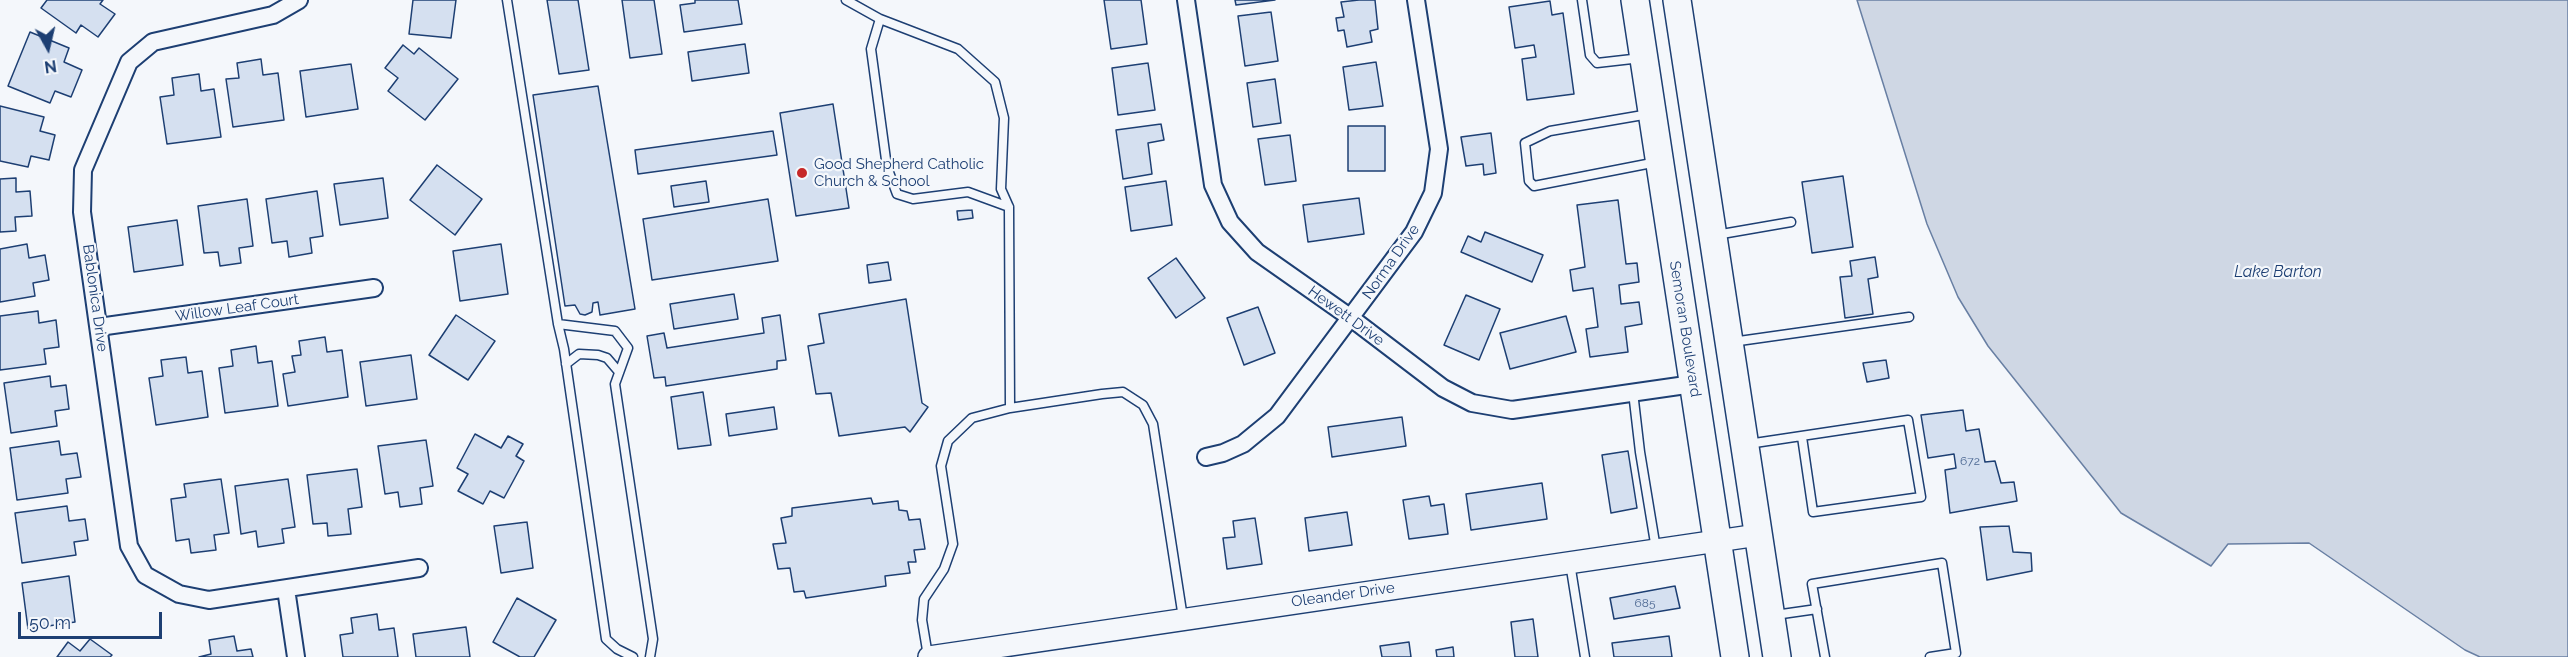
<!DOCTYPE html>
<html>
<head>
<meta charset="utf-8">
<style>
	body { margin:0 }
	#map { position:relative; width:2568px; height:657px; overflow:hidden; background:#f4f7fb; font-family:Raleway,sans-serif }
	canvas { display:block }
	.north { position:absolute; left:18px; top:18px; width:60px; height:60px; -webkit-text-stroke:4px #f4f7fb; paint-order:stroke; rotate:172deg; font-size:16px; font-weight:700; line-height:24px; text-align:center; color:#1d3f73 }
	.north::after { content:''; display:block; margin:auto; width:21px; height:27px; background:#1d3f73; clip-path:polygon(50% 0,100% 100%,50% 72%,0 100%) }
	.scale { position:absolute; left:18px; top:612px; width:144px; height:27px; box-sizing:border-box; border:3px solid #1d3f73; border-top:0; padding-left:8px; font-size:18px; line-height:21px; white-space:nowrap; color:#1d3f73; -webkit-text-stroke:4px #f4f7fb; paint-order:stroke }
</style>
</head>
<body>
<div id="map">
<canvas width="2568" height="657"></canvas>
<div class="north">N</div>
<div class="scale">50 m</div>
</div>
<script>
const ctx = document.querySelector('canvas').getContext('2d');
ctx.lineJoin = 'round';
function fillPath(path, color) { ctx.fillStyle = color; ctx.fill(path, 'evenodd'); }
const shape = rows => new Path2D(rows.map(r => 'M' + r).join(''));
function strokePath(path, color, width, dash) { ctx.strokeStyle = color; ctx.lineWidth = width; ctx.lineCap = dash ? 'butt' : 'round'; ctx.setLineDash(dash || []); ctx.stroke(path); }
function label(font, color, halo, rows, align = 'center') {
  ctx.font = font + ' Raleway,sans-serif'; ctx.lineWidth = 4.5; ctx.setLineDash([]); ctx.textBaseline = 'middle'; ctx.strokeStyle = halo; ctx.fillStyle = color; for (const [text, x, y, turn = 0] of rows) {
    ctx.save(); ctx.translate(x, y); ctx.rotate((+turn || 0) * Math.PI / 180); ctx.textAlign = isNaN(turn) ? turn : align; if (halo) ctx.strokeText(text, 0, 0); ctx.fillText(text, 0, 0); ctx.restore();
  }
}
const water = shape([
	[1857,0,2568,0,2568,657,2480,657,2465,650,2309,543,2228,544,2211,566,2121,513,1988,346,1958,297,1927,224,1857,0]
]);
fillPath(water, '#cfd7e4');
strokePath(water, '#687fa3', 1.5);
const building = shape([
	[47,0,103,0,100,4,115,14,98,37,81,25,76,33,41,8,47,0],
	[413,0,456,0,451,38,409,34,413,0],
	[547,0,578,0,589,70,559,74,547,0],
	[622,0,654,0,662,54,630,58,622,0],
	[695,0,738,0,742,24,684,32,680,5,695,3,695,0],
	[1104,0,1141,0,1147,44,1111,49,1104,0],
	[1235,0,1275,0,1236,5,1235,0],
	[1359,0,1375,0,1378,29,1370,31,1372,42,1347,47,1344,30,1338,31,1336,18,1344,17,1341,2,1359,0],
	[1550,1,1552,15,1563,13,1574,94,1527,100,1522,59,1536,57,1534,45,1515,48,1509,7,1550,1],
	[1271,12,1278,61,1245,66,1238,16,1271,12],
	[30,32,69,48,64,62,82,70,71,97,55,91,50,103,8,86,30,32],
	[745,44,749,73,692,81,688,52,745,44],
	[403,45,414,54,419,48,458,79,425,120,388,91,398,78,385,68,403,45],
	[261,59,263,75,278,73,284,120,233,127,226,79,239,78,237,63,261,59],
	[1376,62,1383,106,1349,110,1343,67,1376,62],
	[1148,63,1155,110,1118,115,1112,68,1148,63],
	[351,64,358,109,306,117,300,71,351,64],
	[199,74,201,91,214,89,221,137,167,144,160,97,174,95,172,78,199,74],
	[1275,79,1281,123,1253,127,1247,83,1275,79],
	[598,86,635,309,600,315,598,302,593,303,592,312,585,315,580,314,575,305,565,306,533,95,598,86],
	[833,104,849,208,796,216,780,113,833,104],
	[0,106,44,117,40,131,55,135,49,160,31,156,28,167,0,161,0,106],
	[1161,124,1164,140,1148,143,1152,174,1123,179,1116,130,1161,124],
	[1348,126,1385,126,1385,171,1348,171,1348,126],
	[773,131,777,155,638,174,635,150,773,131],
	[1491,133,1496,173,1484,175,1483,164,1466,166,1461,137,1491,133],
	[1290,135,1296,181,1265,185,1258,139,1290,135],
	[437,165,482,199,455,235,410,200,437,165],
	[1843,176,1853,247,1812,253,1802,182,1843,176],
	[16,178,16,192,30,191,32,216,15,217,16,231,0,232,0,179,16,178],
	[383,178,388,218,340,225,334,184,383,178],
	[706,181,709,202,674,207,671,186,706,181],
	[1166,181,1172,225,1131,231,1125,187,1166,181],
	[317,191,323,236,310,238,312,253,289,257,287,241,272,243,266,199,317,191],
	[1359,198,1364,234,1308,242,1303,205,1359,198],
	[247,199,253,246,239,248,241,263,220,266,218,252,204,253,198,206,247,199],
	[768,199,778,261,652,280,643,219,768,199],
	[1618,200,1626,264,1637,263,1639,282,1619,285,1621,304,1639,302,1642,324,1625,327,1628,352,1590,357,1586,329,1598,327,1593,288,1573,291,1570,270,1585,267,1577,205,1618,200],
	[972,210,973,218,958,220,957,211,972,210],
	[177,220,183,265,134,272,128,227,177,220],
	[1485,232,1543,255,1532,282,1461,252,1468,236,1481,242,1485,232],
	[27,244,29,258,45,255,49,280,33,283,35,296,0,302,0,249,27,244],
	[501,244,508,294,460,301,453,251,501,244],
	[1875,257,1878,277,1868,279,1873,314,1845,318,1840,277,1852,276,1850,261,1875,257],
	[1176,258,1205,298,1176,318,1148,278,1176,258],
	[888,262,891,280,869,283,867,265,888,262],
	[734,294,738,319,674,329,670,304,734,294],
	[1466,295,1500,309,1479,360,1444,345,1466,295],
	[906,299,922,403,928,407,910,432,905,427,839,436,831,393,816,394,808,346,824,343,819,314,906,299],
	[1258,307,1275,353,1244,365,1227,318,1258,307],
	[38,311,39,323,56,320,59,347,44,349,46,364,0,370,0,316,38,311],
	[456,315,495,341,468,380,429,355,456,315],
	[780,315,786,360,777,361,777,369,666,386,665,377,654,378,647,336,664,333,667,348,764,333,762,318,780,315],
	[1566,316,1576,352,1510,369,1500,333,1566,316],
	[325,337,327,352,342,350,348,397,288,406,283,374,295,372,292,356,301,355,299,341,325,337],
	[256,346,258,363,272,361,278,406,225,413,219,368,233,366,231,350,256,346],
	[411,355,417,399,366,406,360,362,411,355],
	[186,357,188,373,202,371,208,417,156,425,149,378,163,376,161,360,186,357],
	[1886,360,1889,378,1867,382,1863,363,1886,360],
	[50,376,51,387,66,385,69,409,55,411,57,426,11,433,4,383,50,376],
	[703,392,711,445,678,449,671,397,703,392],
	[774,407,777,429,729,436,726,414,774,407],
	[1963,410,1966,431,1979,429,1985,462,1995,461,2001,483,2014,482,2017,501,1950,513,1945,470,1956,468,1954,454,1928,458,1921,415,1963,410],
	[1402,417,1406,446,1332,457,1328,427,1402,417],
	[475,434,501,448,508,436,523,444,516,456,524,461,504,498,490,491,483,504,458,491,468,474,457,468,475,434],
	[426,440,433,486,420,488,422,504,400,507,398,492,385,494,378,446,426,440],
	[59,441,61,455,77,453,81,477,66,479,68,493,17,500,10,448,59,441],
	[1628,451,1637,508,1611,513,1602,455,1628,451],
	[357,469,362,507,348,509,351,534,328,536,327,523,313,524,307,475,357,469],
	[221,479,229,533,214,535,216,550,191,553,189,539,176,541,171,499,186,497,184,484,221,479],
	[288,479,295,527,282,529,284,543,258,547,256,531,241,534,235,486,288,479],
	[1542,483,1547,519,1471,530,1466,494,1542,483],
	[1429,496,1431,506,1444,504,1448,534,1409,539,1403,500,1429,496],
	[871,498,873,504,898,501,899,510,907,511,909,520,920,519,925,549,914,550,916,562,908,562,910,573,885,576,886,586,806,598,804,591,794,592,790,568,778,569,773,544,786,543,781,518,792,516,792,508,871,498],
	[67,506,69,521,85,519,88,540,74,542,76,555,22,563,15,513,67,506],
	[1347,512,1352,545,1309,551,1305,518,1347,512],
	[1255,518,1262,564,1227,569,1223,538,1235,537,1233,521,1255,518],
	[527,522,533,568,501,573,494,526,527,522],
	[2009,526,2013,552,2031,553,2032,571,1987,580,1980,527,2009,526],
	[69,576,75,622,28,629,22,583,69,576],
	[1675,586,1680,608,1614,619,1610,598,1675,586],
	[517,598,556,620,534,657,520,657,493,642,517,598],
	[377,614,379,630,394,628,398,657,343,657,340,635,353,633,351,618,377,614],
	[1533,619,1538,657,1515,657,1511,622,1533,619],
	[466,627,470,657,416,657,413,634,466,627],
	[234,636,237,651,251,649,253,657,199,657,211,654,209,640,234,636],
	[1669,636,1672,657,1614,657,1612,643,1669,636],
	[90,639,112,655,110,657,57,657,68,642,80,651,90,639],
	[1409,642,1411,657,1382,657,1380,646,1409,642],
	[1453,647,1454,657,1437,657,1436,650,1453,647]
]);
fillPath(building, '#d5e0f0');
strokePath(building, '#1d3f73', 1.5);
const service = shape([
	[507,0,558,324],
	[846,0,880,19,958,49,995,82,1004,118,1001,189,1009,207,1010,408],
	[1582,0,1590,55,1597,63,1641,58],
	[880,19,871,49,887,167,897,194,913,199,968,192,1009,207],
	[1649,114,1550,131,1525,143,1529,181,1534,186,1657,162],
	[1716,235,1791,222],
	[1732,342,1909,317],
	[566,364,579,354,598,355,607,358,619,372],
	[1633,392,1640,452,1656,549],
	[1748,444,1908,420,1921,497,1813,512,1802,437],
	[1570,563,1585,657],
	[1775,615,1817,609],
	[928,656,922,620,924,599,944,569,953,544,941,466,948,441,972,418,1010,408,1102,394,1123,392,1143,405,1153,424,1183,618],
	[633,657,617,649,606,639,564,349,558,324,615,331,628,348,615,384,653,639,650,657],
	[1825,657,1812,584,1942,563,1956,653,1930,657]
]);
const minor = shape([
	[299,0,273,15,153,42,129,62,83,170,82,212,129,546,145,575,179,594,209,600,419,568],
	[1186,0,1213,185,1230,222,1257,252,1351,318,1443,388,1472,403,1512,410,1693,384],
	[99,327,374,288],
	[1206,457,1223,453,1243,444,1277,416,1414,232,1433,193,1439,149,1416,0],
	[286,589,296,657]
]);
const tertiary = shape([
	[929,657,1758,535]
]);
const primary = shape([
	[1635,0,1735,657],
	[1677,0,1777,657]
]);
strokePath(service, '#1d3f73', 11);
strokePath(minor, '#1d3f73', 20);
strokePath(tertiary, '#1d3f73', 24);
strokePath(primary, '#1d3f73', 30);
strokePath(service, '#f4f7fb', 8);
strokePath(minor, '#f4f7fb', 16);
strokePath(tertiary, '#f4f7fb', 21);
strokePath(primary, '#f4f7fb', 27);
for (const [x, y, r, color] of [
	[802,173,6,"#c62828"]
]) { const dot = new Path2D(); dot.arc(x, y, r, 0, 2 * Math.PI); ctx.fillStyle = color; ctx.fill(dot); strokePath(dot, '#f4f7fb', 2); }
label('12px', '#4b6792', null, [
	["672",1970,461],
	["685",1645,603]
]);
label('15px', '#1d3f73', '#f4f7fb', [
	["Good Shepherd Catholic",814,164],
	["Church & School",814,181]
], 'left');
label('15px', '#1d3f73', '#f4f7fb', [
	["Norma Drive",1391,262,-55],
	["Bablonica Drive",95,298,82],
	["Willow Leaf Court",237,308,-8],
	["Hewett Drive",1346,316,36],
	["Semoran Boulevard",1685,329,81],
	["Oleander Drive",1343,595,-8]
]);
label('italic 16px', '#1d3f73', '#f4f7fb', [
	["Lake Barton",2278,272]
]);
</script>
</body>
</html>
